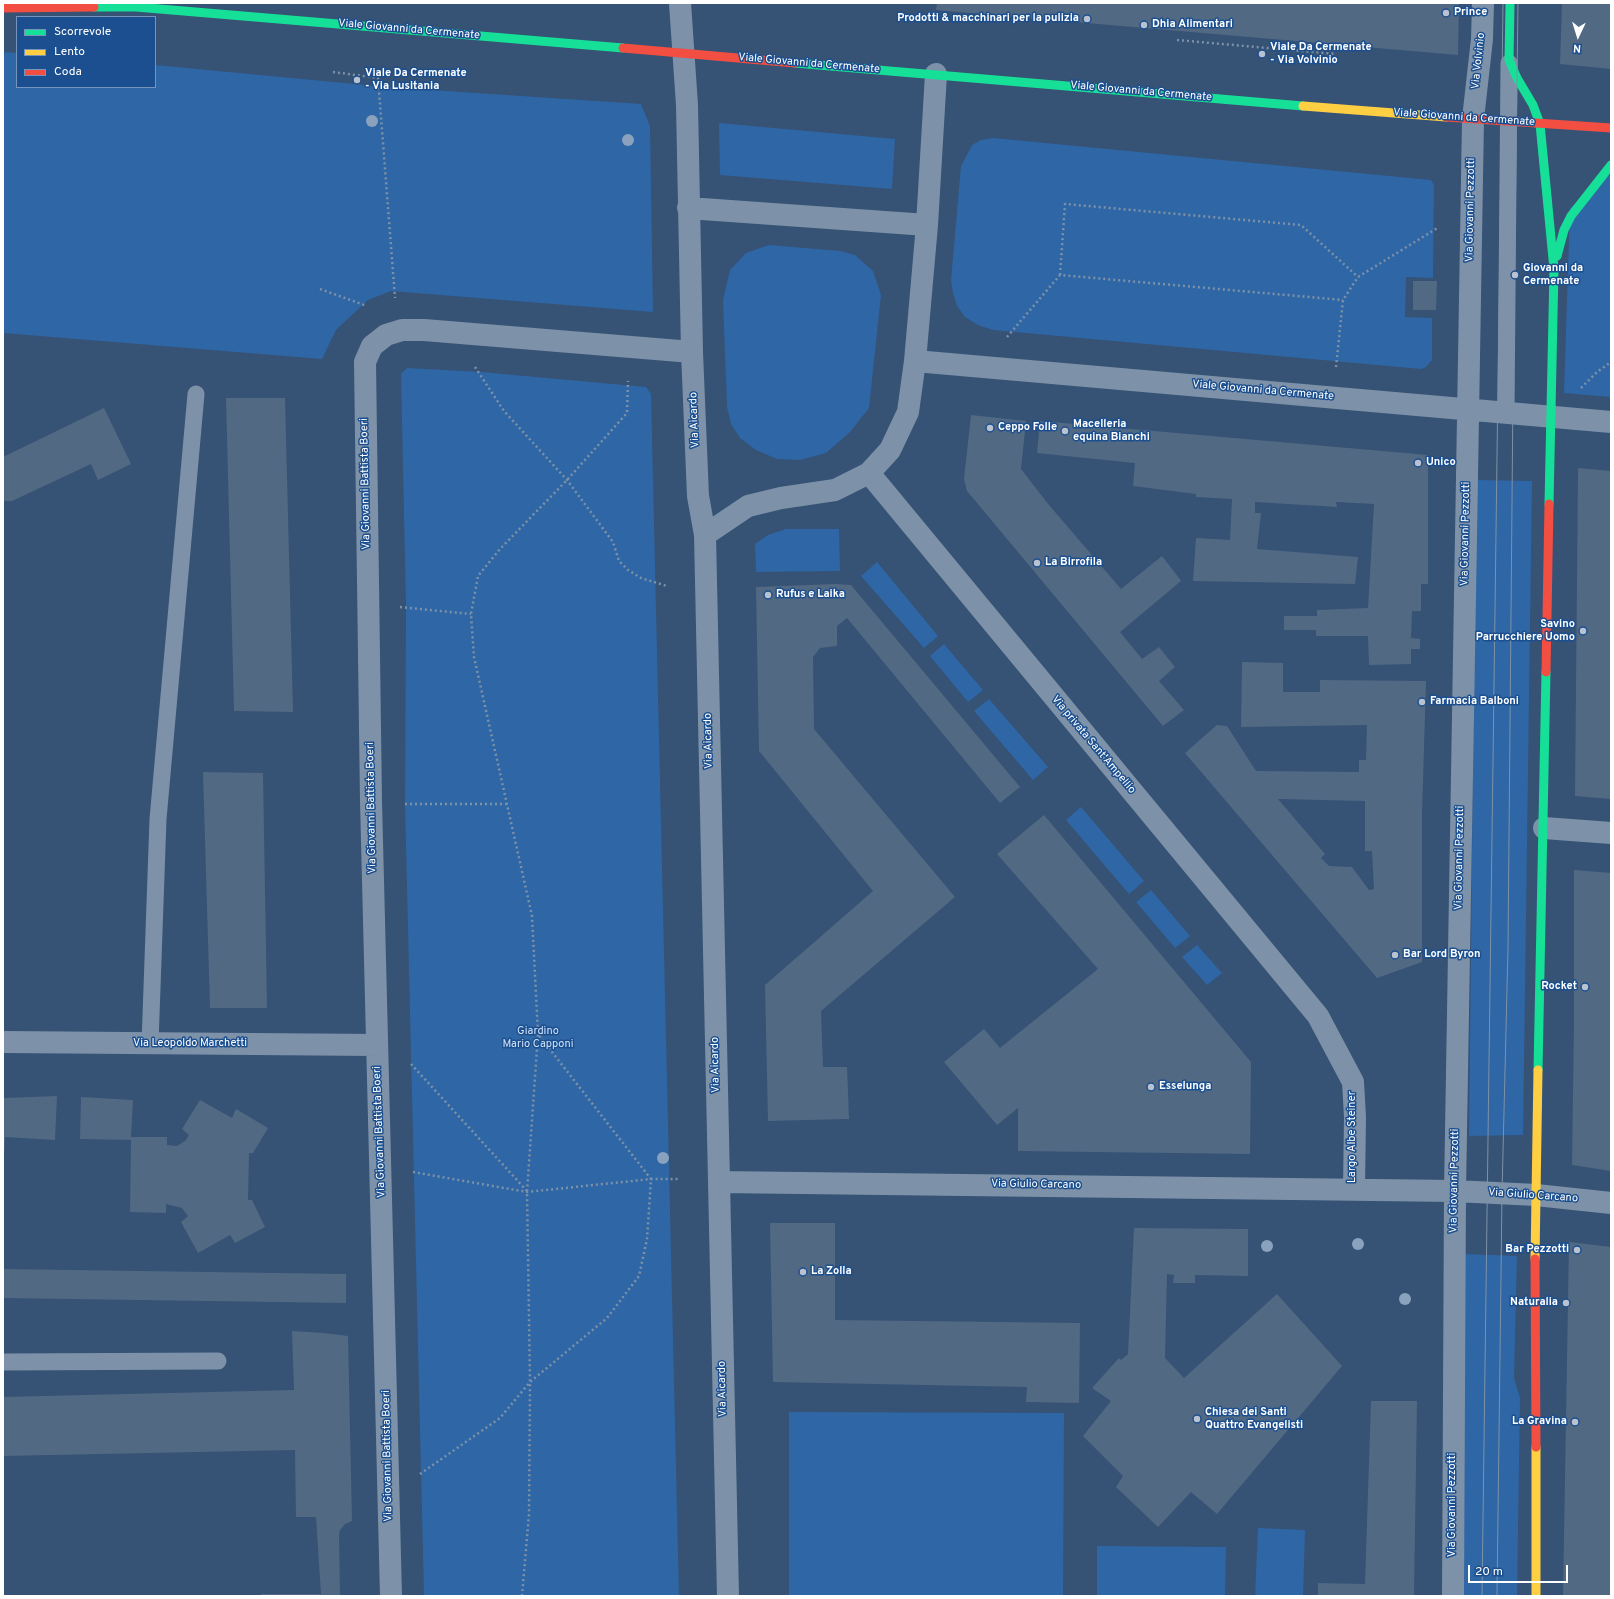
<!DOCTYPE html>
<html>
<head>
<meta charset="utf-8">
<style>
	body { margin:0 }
	#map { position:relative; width:1614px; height:1599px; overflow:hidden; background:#365274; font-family:Overpass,sans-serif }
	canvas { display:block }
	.frame { position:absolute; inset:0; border:4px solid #fff; pointer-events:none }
	.legend { position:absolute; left:16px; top:16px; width:140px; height:72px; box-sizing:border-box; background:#1b4f8f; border:1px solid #7695bc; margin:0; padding:5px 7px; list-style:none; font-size:12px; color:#fff }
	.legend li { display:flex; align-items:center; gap:8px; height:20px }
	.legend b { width:20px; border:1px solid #7695bc }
	.north { position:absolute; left:1558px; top:16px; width:40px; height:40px; -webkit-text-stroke:3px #1b4f8f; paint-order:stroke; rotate:184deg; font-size:11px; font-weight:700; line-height:16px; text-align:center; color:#fff }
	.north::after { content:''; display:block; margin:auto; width:14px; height:18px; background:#fff; clip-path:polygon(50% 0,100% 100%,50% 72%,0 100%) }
	.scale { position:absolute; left:1468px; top:1565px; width:100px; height:18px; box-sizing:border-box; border:2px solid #fff; border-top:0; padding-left:5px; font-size:12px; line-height:14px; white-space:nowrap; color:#fff; -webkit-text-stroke:3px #1b4f8f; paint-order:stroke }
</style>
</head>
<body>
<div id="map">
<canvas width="1614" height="1599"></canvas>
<div class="frame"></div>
<ul class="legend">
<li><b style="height:5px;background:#16e098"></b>Scorrevole</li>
<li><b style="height:5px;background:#ffcf43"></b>Lento</li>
<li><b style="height:5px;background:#f24e42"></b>Coda</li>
</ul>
<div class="north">N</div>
<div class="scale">20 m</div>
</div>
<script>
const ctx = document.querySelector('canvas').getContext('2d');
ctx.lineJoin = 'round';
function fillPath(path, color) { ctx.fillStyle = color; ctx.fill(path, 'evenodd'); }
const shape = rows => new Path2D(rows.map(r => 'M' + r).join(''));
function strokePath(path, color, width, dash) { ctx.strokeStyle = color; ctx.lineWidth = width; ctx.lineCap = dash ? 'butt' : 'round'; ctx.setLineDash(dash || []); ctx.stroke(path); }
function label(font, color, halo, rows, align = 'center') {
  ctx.font = font + ' Overpass,sans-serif'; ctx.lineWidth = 3; ctx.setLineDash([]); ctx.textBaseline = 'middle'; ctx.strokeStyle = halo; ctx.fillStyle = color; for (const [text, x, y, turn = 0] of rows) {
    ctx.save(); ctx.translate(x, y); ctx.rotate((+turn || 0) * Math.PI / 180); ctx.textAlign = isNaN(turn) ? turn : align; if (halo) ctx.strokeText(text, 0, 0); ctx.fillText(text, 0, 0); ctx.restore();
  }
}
fillPath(shape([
	[3,52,17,53,17,87,155,87,155,65,386,87,641,104,650,126,653,312,391,291,368,300,336,330,322,359,3,333],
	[719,123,895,139,892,189,720,175],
	[993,138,1431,180,1434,185,1433,278,1406,277,1405,317,1432,318,1432,360,1426,367,1421,369,993,330,978,325,965,317,957,306,953,293,951,280,961,166,972,145,981,140],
	[1611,174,1611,397,1564,393,1570,208],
	[769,245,840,251,855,255,873,271,881,295,869,408,850,432,826,453,800,460,777,459,756,450,740,438,731,424,727,407,723,300,730,270,746,253],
	[407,368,481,372,646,387,651,394,679,1596,424,1596,405,804,406,607,401,374],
	[1476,480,1532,481,1523,1135,1469,1136],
	[786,529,839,529,840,571,756,572,755,544,768,535],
	[877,562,938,636,924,648,861,576],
	[944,644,983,690,968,702,930,656],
	[989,699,1048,767,1033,780,974,711],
	[1081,807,1144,881,1129,894,1066,820],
	[1151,890,1190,936,1175,948,1136,902],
	[1197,945,1222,973,1207,985,1182,957],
	[1464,1254,1517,1256,1514,1378,1520,1398,1517,1596,1460,1596],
	[789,1412,1064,1413,1063,1596,789,1596],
	[1258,1528,1305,1530,1303,1596,1255,1596],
	[1097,1546,1226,1547,1225,1596,1097,1596]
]), '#2f66a5');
fillPath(shape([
	[937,3,1459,3,1458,55,936,10],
	[1562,3,1611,3,1611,69,1560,64],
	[1413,281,1437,281,1436,310,1413,310],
	[226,398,285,398,293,712,234,711],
	[104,408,131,464,98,480,91,464,12,501,3,501,3,457],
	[971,415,1026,421,1021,469,1049,505,1121,589,1162,556,1179,578,1181,581,1120,632,1142,659,1159,647,1175,667,1159,681,1184,710,1163,726,967,491,964,479],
	[1040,421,1428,455,1428,584,1421,584,1421,611,1412,611,1411,638,1420,639,1420,649,1411,649,1411,664,1369,665,1368,636,1316,636,1316,630,1284,630,1284,616,1317,616,1317,610,1368,608,1374,504,1336,502,1337,507,1255,502,1255,513,1261,513,1257,549,1358,557,1355,584,1193,581,1196,538,1230,540,1232,499,1196,497,1196,494,1133,486,1135,463,1037,453],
	[1578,468,1611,471,1611,799,1575,796],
	[835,584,851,585,1020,787,1000,803,847,618,837,626,837,646,820,648,813,657,814,729,955,897,821,1011,823,1067,847,1067,849,1119,768,1121,765,985,873,891,759,751,756,587],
	[1242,662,1283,663,1283,692,1320,692,1320,680,1426,681,1422,814,1422,962,1377,978,1185,753,1217,725,1227,726,1256,771,1359,772,1359,760,1366,760,1367,725,1241,727],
	[1278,799,1365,801,1365,851,1372,851,1374,889,1369,890,1352,867,1329,866,1321,858,1325,854],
	[203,772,263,773,267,1008,210,1008],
	[1044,815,1251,1062,1250,1154,1018,1151,1018,1108,997,1125,944,1062,984,1029,1000,1048,1098,969,997,854],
	[1574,870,1611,873,1611,1171,1572,1165,1574,1023],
	[57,1096,55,1140,5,1137,3,1174,4,1098],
	[81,1097,133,1100,131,1137,167,1137,167,1145,177,1146,185,1141,189,1135,182,1129,200,1100,232,1118,236,1109,268,1128,253,1153,249,1153,248,1200,252,1200,265,1227,235,1243,230,1235,198,1253,181,1222,188,1216,182,1208,166,1204,166,1213,130,1212,131,1140,80,1139],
	[770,1223,835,1223,835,1320,1080,1323,1079,1403,1026,1402,1027,1387,773,1382],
	[1134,1228,1248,1229,1248,1276,1195,1275,1195,1283,1173,1283,1174,1275,1167,1274,1165,1358,1184,1378,1277,1294,1342,1366,1217,1514,1191,1492,1158,1527,1116,1487,1123,1476,1083,1436,1111,1401,1092,1388,1119,1358,1121,1360,1128,1354],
	[1569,1242,1611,1247,1611,1596,1563,1596],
	[3,1269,346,1274,346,1303,3,1298],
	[292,1331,324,1333,348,1336,352,1521,345,1524,340,1530,339,1535,340,1596,261,1596,261,1594,321,1594,316,1517,296,1517,295,1450,3,1456,3,1397,294,1390],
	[1371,1401,1417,1401,1414,1596,1318,1596,1318,1583,1365,1584]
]), '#526984');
strokePath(shape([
	[1177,40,1336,54],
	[333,72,378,78,395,298],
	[1060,275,1065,204,1301,225,1358,277],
	[320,289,367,306],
	[1007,337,1060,275,1343,300],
	[475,367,504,411,567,480,613,542,619,561,628,570,641,578,667,586],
	[1336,367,1343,300,1358,277,1439,227],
	[1581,388,1597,372,1611,362],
	[400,607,471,614],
	[405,804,507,804],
	[411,1064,527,1191],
	[413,1172,527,1192,651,1179,680,1179],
	[420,1474,500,1418,530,1382,607,1318,639,1276,647,1239,651,1179,538,1034],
	[522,1596,529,1514,530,1382,527,1192,538,1034,532,916,474,657,471,614,478,576,500,549,567,480,627,413,628,381]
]), '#7d92a8', 2.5, [2, 3]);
strokePath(shape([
	[1506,413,1509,63],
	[150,1044,158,819,196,394],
	[3,1362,218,1361]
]), '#7d92a8', 17);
strokePath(shape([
	[680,3,687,105,692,352,698,496,705,535,728,1596],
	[688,208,927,225],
	[915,361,1611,422],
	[869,473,1318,1016,1353,1082,1355,1117,1354,1189],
	[705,535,748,506,781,498,835,490,869,473,890,450,908,412,915,361,927,225,936,74],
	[1544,828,1611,833],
	[3,1042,377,1045],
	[719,1182,1455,1191,1536,1195,1611,1203],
	[391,1596,371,801,365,362,372,346,386,335,402,330,424,330,692,352],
	[1453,1596,1455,1191,1473,119,1482,39,1483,3]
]), '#7d92a8', 22);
strokePath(shape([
	[1510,3,1509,60,1517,78,1533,105,1540,124,1554,269,1549,504],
	[94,7,136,7,623,48],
	[795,63,1303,106],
	[1557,256,1564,230,1571,216,1611,165],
	[1538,1070,1546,672]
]), '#16e098', 9);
strokePath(shape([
	[1303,106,1446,117],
	[1535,1259,1538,1070],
	[1536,1447,1536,1596]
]), '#ffcf43', 9);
strokePath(shape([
	[3,8,94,7],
	[623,48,795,63],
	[1446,117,1611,128],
	[1546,672,1549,504],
	[1535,1259,1536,1447]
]), '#f24e42', 9);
strokePath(shape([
	[1482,1596,1503,3],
	[1497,1596,1502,1193,1508,948,1513,391,1518,3]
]), '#7e92a7', 1);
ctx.fillStyle = '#8aa2be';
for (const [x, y] of [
	[372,121],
	[628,140],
	[663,1158],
	[1358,1244],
	[1267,1246],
	[1405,1299]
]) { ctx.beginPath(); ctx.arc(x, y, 6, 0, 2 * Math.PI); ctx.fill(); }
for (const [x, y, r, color] of [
	[1446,13,4,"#b9c2ce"],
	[1087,19,4,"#b9c2ce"],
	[1144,25,4,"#b9c2ce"],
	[1262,54,4,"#b9c2ce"],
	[357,80,4,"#b9c2ce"],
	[1515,275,4,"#b9c2ce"],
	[990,428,4,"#b9c2ce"],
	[1065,431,4,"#b9c2ce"],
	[1418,463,4,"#b9c2ce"],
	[1037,563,4,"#b9c2ce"],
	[768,595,4,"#b9c2ce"],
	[1583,631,4,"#b9c2ce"],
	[1422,702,4,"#b9c2ce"],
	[1395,955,4,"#b9c2ce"],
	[1585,987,4,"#b9c2ce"],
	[1151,1087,4,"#b9c2ce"],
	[1577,1250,4,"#b9c2ce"],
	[803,1272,4,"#b9c2ce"],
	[1566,1303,4,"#b9c2ce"],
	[1197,1419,4,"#b9c2ce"],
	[1575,1422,4,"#b9c2ce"]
]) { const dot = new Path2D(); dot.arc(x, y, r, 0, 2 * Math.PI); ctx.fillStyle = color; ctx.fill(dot); strokePath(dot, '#1b4f8f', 1.5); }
label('bold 11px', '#fff', '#1b4f8f', [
	["Prince",1454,13],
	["Prodotti & macchinari per la pulizia",1079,19,"right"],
	["Dhia Alimentari",1152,25],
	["Viale Da Cermenate",1270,48],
	["- Via Volvinio",1270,61],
	["Viale Da Cermenate",365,74],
	["- Via Lusitania",365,87],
	["Giovanni da",1523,269],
	["Cermenate",1523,282],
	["Macelleria",1073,425],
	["equina Bianchi",1073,438],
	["Ceppo Folle",998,428],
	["Unico",1426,463],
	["La Birrofila",1045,563],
	["Rufus e Laika",776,595],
	["Savino",1575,625,"right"],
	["Parrucchiere Uomo",1575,638,"right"],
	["Farmacia Balboni",1430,702],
	["Bar Lord Byron",1403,955],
	["Rocket",1577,987,"right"],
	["Esselunga",1159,1087],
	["Bar Pezzotti",1569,1250,"right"],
	["La Zolla",811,1272],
	["Naturalia",1558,1303,"right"],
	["Chiesa dei Santi",1205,1413],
	["Quattro Evangelisti",1205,1426],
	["La Gravina",1567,1422,"right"]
], 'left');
label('11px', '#fff', '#1b4f8f', [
	["Viale Giovanni da Cermenate",409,30,5],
	["Via Volvinio",1479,61,-84],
	["Viale Giovanni da Cermenate",809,64,5],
	["Viale Giovanni da Cermenate",1141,92,5],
	["Viale Giovanni da Cermenate",1464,118,4],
	["Via Giovanni Pezzotti",1471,210,-89],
	["Viale Giovanni da Cermenate",1263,391,5],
	["Via Aicardo",695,420,-92],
	["Via Giovanni Battista Boeri",366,484,-91],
	["Via Giovanni Pezzotti",1466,534,-89],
	["Via Aicardo",709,741,-91],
	["Via privata Sant'Ampellio",1093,745,50],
	["Via Giovanni Battista Boeri",372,808,-91],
	["Via Giovanni Pezzotti",1460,858,-89],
	["Via Leopoldo Marchetti",190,1044],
	["Via Aicardo",716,1065,-91],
	["Via Giovanni Battista Boeri",380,1132,-92],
	["Largo Albe Steiner",1353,1137,-90],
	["Via Giovanni Pezzotti",1455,1181,-89],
	["Via Giulio Carcano",1036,1185,1],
	["Via Giulio Carcano",1533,1196,4],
	["Via Aicardo",723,1389,-91],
	["Via Giovanni Battista Boeri",388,1456,-91],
	["Via Giovanni Pezzotti",1453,1505,-90]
]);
label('11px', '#cfe3fa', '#1b4f8f', [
	["Giardino",538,1032],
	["Mario Capponi",538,1045]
]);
</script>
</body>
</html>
